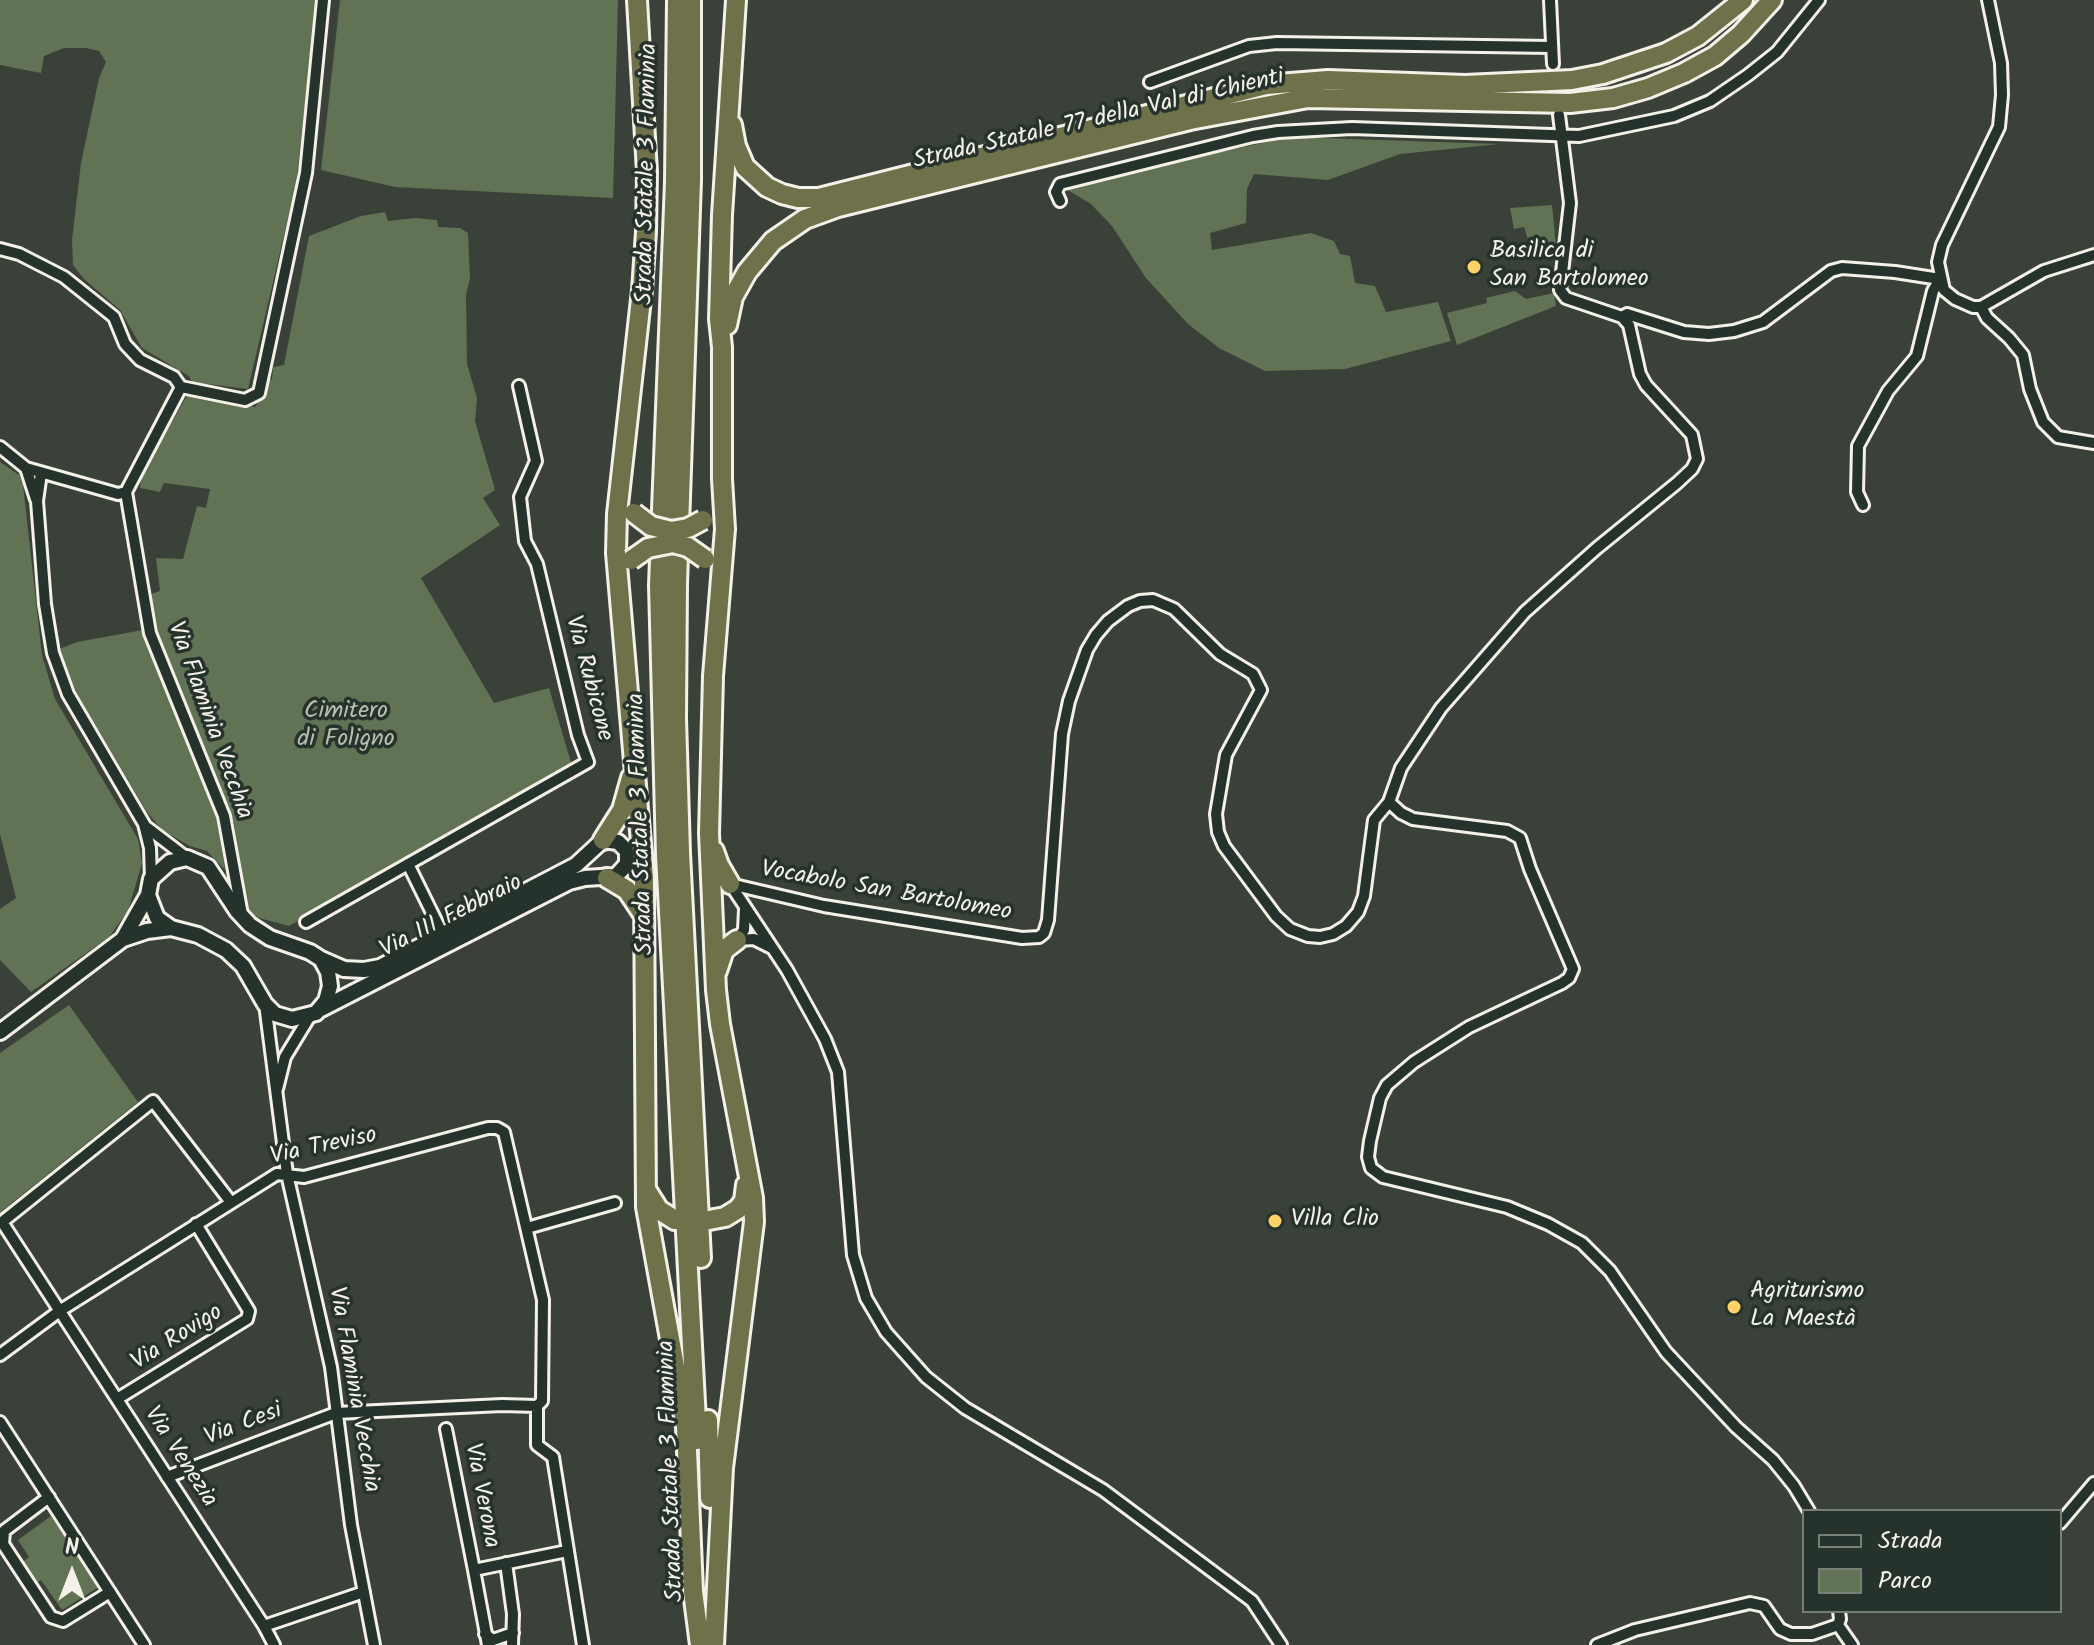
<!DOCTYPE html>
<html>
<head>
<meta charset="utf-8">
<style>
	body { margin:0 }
	#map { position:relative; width:2094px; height:1645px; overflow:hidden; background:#3a4138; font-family:Kalam,sans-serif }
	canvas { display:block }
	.legend { position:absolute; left:1802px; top:1509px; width:260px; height:104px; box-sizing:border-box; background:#26332d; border:2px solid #787f78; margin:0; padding:10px 14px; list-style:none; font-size:24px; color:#f4f1e8 }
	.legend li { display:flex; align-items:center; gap:16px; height:40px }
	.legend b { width:40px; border:2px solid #787f78 }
	.north { position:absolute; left:32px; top:1533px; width:80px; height:80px; -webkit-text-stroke:6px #26332d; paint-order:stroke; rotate:0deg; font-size:22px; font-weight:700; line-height:32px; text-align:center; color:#f4f1e8 }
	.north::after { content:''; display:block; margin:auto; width:28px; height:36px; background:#f4f1e8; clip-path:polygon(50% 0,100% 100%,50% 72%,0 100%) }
</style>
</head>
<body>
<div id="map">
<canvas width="2094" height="1645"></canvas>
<ul class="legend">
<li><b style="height:10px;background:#26332d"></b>Strada</li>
<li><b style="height:22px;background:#627254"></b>Parco</li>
</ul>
<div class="north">N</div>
</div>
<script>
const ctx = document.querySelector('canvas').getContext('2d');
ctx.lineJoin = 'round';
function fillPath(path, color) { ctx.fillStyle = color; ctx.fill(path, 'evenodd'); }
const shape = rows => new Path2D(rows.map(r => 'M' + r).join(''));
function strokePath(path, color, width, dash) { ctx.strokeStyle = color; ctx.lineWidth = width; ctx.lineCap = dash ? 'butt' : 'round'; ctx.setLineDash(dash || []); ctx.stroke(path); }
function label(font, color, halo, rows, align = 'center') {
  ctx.font = font + ' Kalam,sans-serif'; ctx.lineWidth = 7; ctx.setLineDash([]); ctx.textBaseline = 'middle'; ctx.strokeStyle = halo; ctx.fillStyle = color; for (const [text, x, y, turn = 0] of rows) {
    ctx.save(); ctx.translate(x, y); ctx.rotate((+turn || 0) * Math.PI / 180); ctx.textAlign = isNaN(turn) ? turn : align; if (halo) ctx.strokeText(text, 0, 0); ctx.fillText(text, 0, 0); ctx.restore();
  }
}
fillPath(shape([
	[0,0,317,0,296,184,248,389,192,382,189,376,142,348,120,310,84,279,73,265,72,240,81,163,99,78,106,62,99,51,86,48,64,48,44,56,41,73,0,65],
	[340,0,618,0,613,198,395,187,321,170],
	[1291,137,1499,144,1400,154,1328,180,1254,174,1247,189,1246,223,1210,233,1212,250,1311,233,1334,241,1340,254,1350,256,1355,283,1375,286,1386,312,1438,302,1451,341,1345,369,1265,371,1219,348,1188,324,1146,278,1112,226,1091,204,1061,186],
	[1552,205,1556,246,1537,250,1535,245,1530,246,1524,227,1514,229,1510,208],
	[385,212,388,221,416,218,437,220,438,227,460,228,468,233,470,279,466,294,467,364,477,398,475,421,495,490,483,498,500,525,421,578,494,703,549,688,572,766,289,926,248,915,234,823,150,618,146,596,160,591,156,558,183,559,197,506,206,508,210,489,164,483,160,492,140,488,142,475,189,392,255,407,264,394,266,380,272,379,273,367,284,365,309,236,361,216],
	[1515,291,1526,299,1554,293,1556,306,1457,345,1447,313,1487,303,1486,298],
	[0,462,19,475,23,485,42,655,55,699,138,839,142,863,128,911,109,937,31,992,0,960,0,909,16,898,0,834],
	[143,630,217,820,225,870,207,851,190,846,162,830,147,812,77,694,59,649,77,642],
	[69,1005,138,1102,3,1210,0,1220,0,1053],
	[51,1516,99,1587,62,1610,41,1580,34,1585,20,1564,29,1557,18,1540]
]), '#627254');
const minor = shape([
	[1550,0,1553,64],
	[1988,0,2001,63,2002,95,1999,127,1942,245,1938,262,1944,290,1955,299,1973,307,1981,307,2044,271,2094,255],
	[1150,82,1249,46,1277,43,1552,47],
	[1060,201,1056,192,1060,184,1253,136,1278,132,1352,128,1579,136,1674,116,1710,101,1748,75,1777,52,1819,0],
	[0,249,19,254,64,277,114,317,125,344,140,360,174,377,181,387],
	[1981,307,1987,318,2009,338,2023,355,2030,389,2043,422,2058,437,2094,443],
	[1622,317,1627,314,1684,332,1709,334,1734,331,1763,322,1831,271,1842,268,1895,272,1940,279,1933,291,1917,356,1888,391,1858,446,1857,492,1863,505],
	[0,447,26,468,118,494,126,492,181,387,245,400,259,393,306,173,323,0],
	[26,468,36,499],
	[41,473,37,501,45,604,53,653,68,694,144,824,150,848,151,879],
	[126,492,150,633,224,816,242,915],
	[1389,802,1401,813,1413,819,1507,831,1520,838,1530,869,1573,969,1569,978,1562,983,1469,1027,1414,1062,1387,1085,1380,1098,1370,1141,1368,1157,1371,1168,1383,1177,1507,1207,1548,1224,1582,1243,1610,1271,1666,1352,1736,1427,1773,1460,1794,1486,1809,1511],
	[145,826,187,858],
	[408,864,442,933],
	[730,884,824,906,1022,938,1039,937,1044,933,1048,920,1062,734,1069,701,1087,650,1096,635,1108,621,1128,606,1140,601,1153,600,1174,609,1220,654,1253,674,1261,690,1226,755,1216,814,1218,832,1224,846,1276,916,1290,929,1308,936,1320,937,1333,934,1346,926,1358,912,1364,896,1374,820,1389,802,1401,768,1441,708,1525,612,1597,548,1677,483,1692,469,1697,459,1692,435,1646,385,1640,374,1629,325,1622,317,1566,298,1560,290,1570,203,1559,115],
	[730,884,787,970,825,1039,838,1072,853,1255,866,1298,886,1332,926,1377,965,1408,1103,1490,1252,1601,1281,1645],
	[306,922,588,762,578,735,537,564,525,541,520,497,536,461,519,386],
	[737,940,754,939,772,948],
	[737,940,744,930,745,909],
	[265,1004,287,1174,331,1367,351,1525,374,1645],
	[277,1089,285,1057,310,1016],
	[230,1201,153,1101,2,1222,264,1626,274,1645],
	[527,1228,615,1203],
	[0,1355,61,1310,277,1174,304,1177,488,1128,497,1128,504,1132,543,1300,542,1401,537,1406,502,1405,336,1413,167,1477],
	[117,1399,247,1319,249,1311,196,1224],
	[537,1406,537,1445,553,1457,583,1645],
	[0,1422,144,1645],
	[446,1429,474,1570,567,1551],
	[49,1497,4,1531,3,1544,51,1617,63,1621,110,1592],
	[2060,1523,2094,1483],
	[506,1563,513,1614,512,1645],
	[474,1570,488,1645],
	[1838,1625,1852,1645],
	[1838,1625,1840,1619,1839,1611],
	[264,1626,364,1592],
	[485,1634,493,1640,513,1633],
	[1597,1645,1635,1630,1750,1603,1764,1606,1780,1629,1791,1634,1812,1634,1838,1625]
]);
const secondary = shape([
	[187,858,208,867,237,911,250,925,270,938,310,952,321,959,328,972,330,986,326,1001,316,1013,292,1019,275,1014,265,1004,243,966,226,950,198,935,171,928,157,918,148,895,151,879,170,862,187,858],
	[123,939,148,895],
	[321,959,344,969,364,970,380,967,576,865,603,840,618,842,627,851,627,864,616,876,585,878,569,882,321,1009],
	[0,1032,123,939,147,931,171,928]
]);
const trunk = shape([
	[637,0,647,172,646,232,642,290,617,514,616,553,644,878,646,1207,686,1427,693,1591,700,1645],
	[677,0,675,182,659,585,666,855,697,1440],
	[691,0,691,180,677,584,676,718,680,853,701,1258],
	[732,125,736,146,745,167,767,187,782,194,798,198,819,198,1266,85,1328,80,1465,85,1572,80,1603,74,1666,53,1698,36,1743,0],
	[727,325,733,297,747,272,773,241,805,219,838,207,1190,120,1308,98,1570,103,1613,98,1648,88,1684,73,1715,56,1741,34,1772,0],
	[603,840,622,810,631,778],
	[714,851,719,865,730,884],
	[607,878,627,890,643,914],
	[717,971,724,950,737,940],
	[647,1191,659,1210,675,1220],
	[709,1220,725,1217,738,1209,744,1201,746,1185],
	[708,1420,710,1498],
	[714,1645,723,1468,754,1222,753,1198,720,1024,716,990,709,833,713,676,725,529,722,479,722,347,719,319,722,215,736,0]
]);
strokePath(minor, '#f4f1e8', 16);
strokePath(secondary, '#f4f1e8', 20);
strokePath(trunk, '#f4f1e8', 24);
strokePath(minor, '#26332d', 10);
strokePath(secondary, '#26332d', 14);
strokePath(trunk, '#6f714a', 18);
const trunkBridge = shape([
	[634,513,651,526,671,531,688,528,703,520],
	[631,560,648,548,673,543,688,547,705,559]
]);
strokePath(trunkBridge, '#f4f1e8', 24, []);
strokePath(trunkBridge, '#6f714a', 18);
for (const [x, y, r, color] of [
	[1474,267,8,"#ffd166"],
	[1275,1221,8,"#ffd166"],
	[1734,1307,8,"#ffd166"]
]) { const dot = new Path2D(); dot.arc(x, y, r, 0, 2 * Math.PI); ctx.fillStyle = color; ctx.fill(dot); strokePath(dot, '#26332d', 3); }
label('24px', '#f4f1e8', '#26332d', [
	["Strada Statale 77 della Val di Chienti",1099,121,-13],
	["Strada Statale 3 Flaminia",649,174,-89],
	["Via Rubicone",587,679,75],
	["Via Flaminia Vecchia",208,721,70],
	["Strada Statale 3 Flaminia",643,824,-92],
	["Vocabolo San Bartolomeo",886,893,10],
	["Via III Febbraio",452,918,-27],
	["Via Treviso",324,1148,-12],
	["Via Rovigo",178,1339,-32],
	["Via Flaminia Vecchia",352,1390,80],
	["Via Cesi",244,1426,-21],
	["Via Venezia",179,1458,57],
	["Strada Statale 3 Flaminia",673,1471,-92],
	["Via Verona",480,1496,79]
]);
label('24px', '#f4f1e8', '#26332d', [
	["Basilica di",1490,253],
	["San Bartolomeo",1490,281],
	["Villa Clio",1291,1221],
	["Agriturismo",1750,1293],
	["La Maestà",1750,1321]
], 'left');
label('24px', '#babead', '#26332d', [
	["Cimitero",346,713],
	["di Foligno",346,741]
]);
</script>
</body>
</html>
